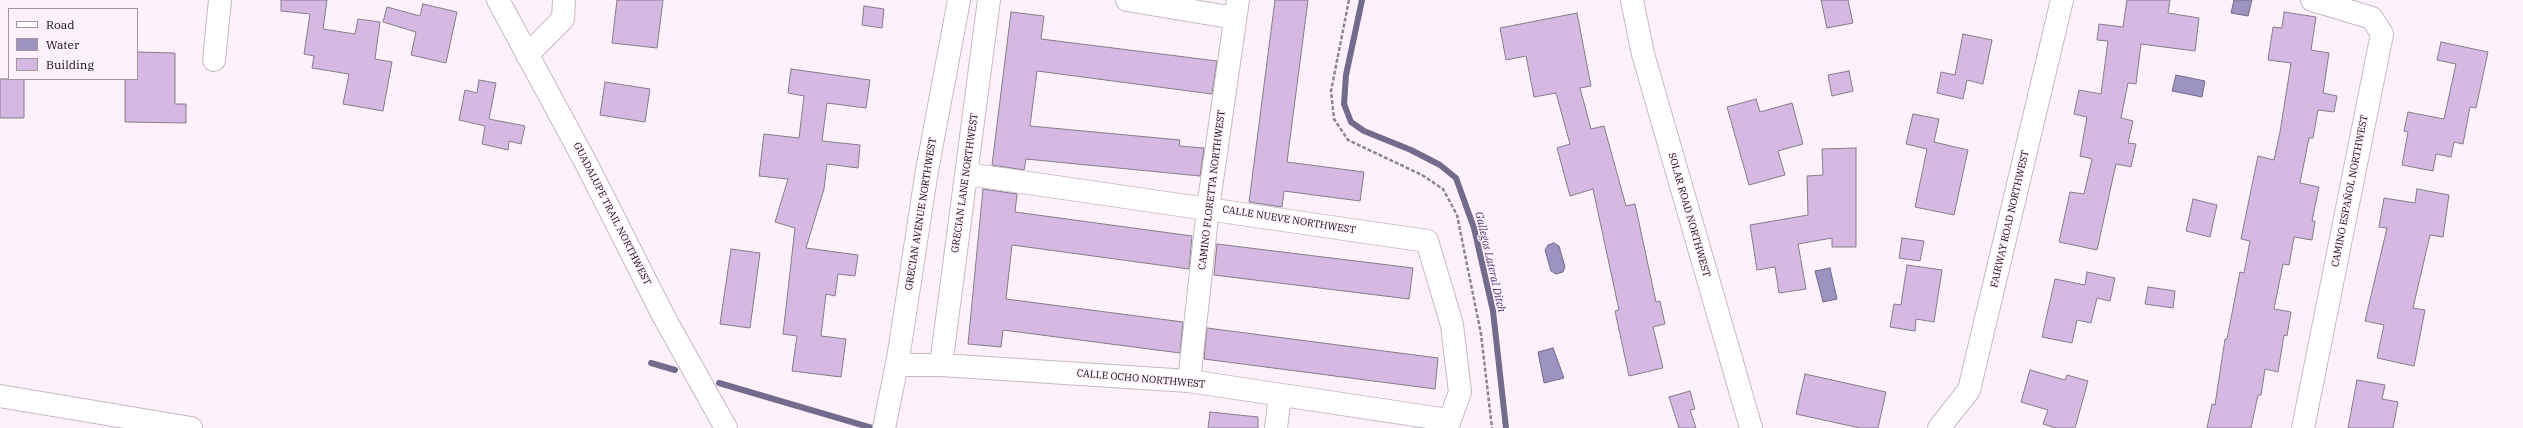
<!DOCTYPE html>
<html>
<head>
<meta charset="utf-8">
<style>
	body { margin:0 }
	#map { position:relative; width:2523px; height:428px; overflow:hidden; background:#fff1fb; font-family:"IBM Plex Serif",serif }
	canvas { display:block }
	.legend { position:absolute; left:8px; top:8px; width:130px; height:72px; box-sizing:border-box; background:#fff1fb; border:1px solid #a0969d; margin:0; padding:5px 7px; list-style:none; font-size:12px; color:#110d0f }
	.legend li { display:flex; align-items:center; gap:8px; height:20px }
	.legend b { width:20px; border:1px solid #a0969d }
</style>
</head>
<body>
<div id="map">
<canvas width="2523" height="428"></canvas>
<ul class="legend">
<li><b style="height:5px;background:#fff"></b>Road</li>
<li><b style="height:11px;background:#9c93c0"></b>Water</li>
<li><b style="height:11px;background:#d6b9e3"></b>Building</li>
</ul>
</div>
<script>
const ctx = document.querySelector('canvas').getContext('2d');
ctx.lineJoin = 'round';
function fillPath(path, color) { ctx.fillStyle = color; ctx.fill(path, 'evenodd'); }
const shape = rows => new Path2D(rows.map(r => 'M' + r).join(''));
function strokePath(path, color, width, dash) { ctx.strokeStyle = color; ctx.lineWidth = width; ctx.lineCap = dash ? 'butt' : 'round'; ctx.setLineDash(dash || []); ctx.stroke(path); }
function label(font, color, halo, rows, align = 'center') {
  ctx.font = font + ' "IBM Plex Serif",serif'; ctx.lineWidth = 3; ctx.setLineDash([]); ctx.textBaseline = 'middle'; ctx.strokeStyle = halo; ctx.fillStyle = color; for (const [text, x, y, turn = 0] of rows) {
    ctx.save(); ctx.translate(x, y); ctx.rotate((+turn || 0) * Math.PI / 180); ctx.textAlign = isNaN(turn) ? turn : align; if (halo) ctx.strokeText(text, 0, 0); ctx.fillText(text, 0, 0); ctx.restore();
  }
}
const water = shape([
	[2234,0,2252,0,2248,16,2231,13,2234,0],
	[2176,75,2205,81,2202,97,2172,91,2176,75],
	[1554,243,1559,246,1565,267,1563,272,1556,274,1551,271,1545,250,1548,245,1554,243],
	[1830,268,1837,299,1823,302,1815,271,1830,268],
	[1553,348,1564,378,1544,383,1538,352,1553,348]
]);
fillPath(water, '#9c93c0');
strokePath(water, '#726b8b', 1);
strokePath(shape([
	[1362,0,1346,75,1344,104,1351,122,1364,131,1411,150,1440,165,1456,178,1474,228,1493,311,1506,428],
	[651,363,675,370],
	[719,383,872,428]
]), '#726b8b', 6);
const building = shape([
	[281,0,327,0,323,29,355,34,358,19,380,22,375,59,392,62,383,111,343,104,349,74,312,68,314,56,304,54,310,14,281,11,281,0],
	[617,0,663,0,657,48,612,43,617,0],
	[1275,0,1308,0,1287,162,1364,172,1360,201,1284,191,1282,207,1249,202,1275,0],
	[1821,0,1848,0,1853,23,1827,28,1821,0],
	[2127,0,2170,0,2168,13,2199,18,2195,51,2141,44,2136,84,2128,83,2121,118,2133,121,2128,143,2136,144,2131,167,2116,164,2097,250,2059,242,2070,192,2084,194,2092,159,2080,156,2087,117,2074,114,2079,90,2101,94,2108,41,2097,40,2099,24,2123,27,2127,0],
	[423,4,457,12,446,63,411,55,416,32,383,22,387,7,420,16,423,4],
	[864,6,884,9,882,28,862,25,864,6],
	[1011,12,1044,16,1041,39,1217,61,1212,94,1037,71,1030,126,1180,140,1179,146,1204,148,1200,176,1026,159,1024,170,992,165,1011,12],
	[2284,12,2316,17,2311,50,2329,53,2323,93,2337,96,2334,112,2318,110,2313,138,2309,138,2300,183,2319,187,2312,221,2315,221,2312,240,2294,237,2289,265,2283,264,2274,309,2291,312,2287,336,2284,335,2278,372,2265,369,2261,395,2258,395,2251,428,2207,428,2212,404,2215,405,2225,339,2227,339,2240,272,2244,273,2250,241,2241,239,2258,156,2274,160,2280,132,2291,63,2268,60,2273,27,2282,28,2284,12],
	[1577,13,1591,86,1580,88,1591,129,1604,126,1626,206,1635,204,1656,302,1660,301,1665,324,1653,327,1663,368,1629,376,1615,311,1619,310,1593,189,1570,196,1557,148,1570,144,1556,93,1534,97,1526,56,1506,60,1500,28,1577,13],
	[1963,34,1992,40,1983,84,1967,80,1963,99,1937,93,1941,72,1955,75,1963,34],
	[2441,42,2488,52,2476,108,2470,107,2463,144,2454,142,2451,157,2436,154,2433,171,2402,165,2408,132,2404,131,2408,112,2444,119,2456,64,2437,60,2441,42],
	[137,52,175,53,175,104,186,104,186,123,125,122,125,79,137,79,137,52],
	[791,69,870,80,866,108,827,103,822,141,860,145,858,168,827,164,824,189,806,248,858,255,855,276,838,274,835,296,826,294,821,336,846,339,841,377,792,371,797,336,783,334,795,228,775,222,788,179,759,176,764,134,799,138,804,96,788,93,791,69],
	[1849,71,1853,91,1832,96,1828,75,1849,71],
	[0,79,24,79,24,118,0,118,0,79],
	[479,80,496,83,489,119,525,126,521,144,509,141,508,150,482,144,485,126,459,120,465,90,477,93,479,80],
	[605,82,650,89,645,122,600,115,605,82],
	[1756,99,1760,112,1792,103,1803,144,1778,151,1785,175,1749,185,1727,107,1756,99],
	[1913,114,1939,119,1934,142,1968,150,1954,215,1915,207,1927,149,1906,144,1913,114],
	[1856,148,1856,247,1832,247,1832,238,1798,244,1806,289,1779,293,1775,267,1757,270,1750,225,1808,215,1807,176,1823,175,1822,149,1856,148],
	[983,189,1017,194,1015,212,1192,236,1189,269,1012,245,1006,299,1183,322,1180,353,1003,330,1001,347,968,344,983,189],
	[2417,189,2449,195,2443,237,2430,235,2413,308,2425,310,2414,366,2377,358,2384,325,2365,321,2387,228,2379,227,2384,198,2415,203,2417,189],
	[2193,199,2217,205,2210,237,2186,231,2193,199],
	[1902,238,1924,241,1920,261,1899,258,1902,238],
	[1217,244,1413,268,1409,299,1214,275,1217,244],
	[731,249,760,253,750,328,720,324,731,249],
	[1907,265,1942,270,1934,322,1916,319,1915,331,1890,327,1894,304,1901,305,1907,265],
	[2087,272,2115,278,2110,301,2097,298,2091,323,2077,320,2072,343,2042,337,2055,279,2085,285,2087,272],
	[2148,287,2175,291,2173,308,2145,304,2148,287],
	[1207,328,1438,358,1435,389,1204,359,1207,328],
	[2030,370,2065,380,2067,375,2088,381,2075,428,2056,428,2043,424,2048,410,2021,402,2030,370],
	[1805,374,1886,392,1878,428,1860,428,1796,414,1805,374],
	[2357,380,2385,385,2382,399,2398,402,2393,428,2348,428,2357,380],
	[1690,391,1695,409,1690,410,1696,428,1679,428,1669,397,1690,391],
	[1210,412,1258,417,1258,428,1208,428,1210,412]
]);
fillPath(building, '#d6b9e3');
strokePath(building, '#847d88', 1);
const minor = shape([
	[498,0,586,163,664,317,726,428],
	[1127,0,1235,18],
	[1632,0,1643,54,1751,428],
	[527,55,563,19,564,0],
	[214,60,220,0],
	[967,174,1427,241,1452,325,1460,392,1447,428],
	[897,365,941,365,1189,381,1448,420],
	[941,365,989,0],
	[1189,381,1208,208,1238,0],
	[0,396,191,428],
	[884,428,898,359,927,170,959,0],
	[1276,428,1280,396],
	[1939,428,1969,390,2062,0],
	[2303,428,2382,34,2372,18,2312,0]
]);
strokePath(minor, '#c6b9c2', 24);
strokePath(shape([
	[1349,0,1331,91,1334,119,1348,140,1422,175,1443,189,1457,215,1481,334,1492,428]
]), '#8f858c', 2.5, [4, 2]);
strokePath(minor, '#fff', 22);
label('10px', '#110d0f', '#fff1fb', [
	["GRECIAN LANE NORTHWEST",965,183,-82],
	["CAMINO FLORETTA NORTHWEST",1212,190,-83],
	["CAMINO ESPAÑOL NORTHWEST",2350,191,-79],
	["GUADALUPE TRAIL NORTHWEST",612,214,63],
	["GRECIAN AVENUE NORTHWEST",921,214,-81],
	["SOLAR ROAD NORTHWEST",1689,215,74],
	["FAIRWAY ROAD NORTHWEST",2010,219,-77],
	["CALLE NUEVE NORTHWEST",1289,220,9],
	["CALLE OCHO NORTHWEST",1141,379,5]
]);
label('italic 11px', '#473871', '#fff1fb', [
	["Gallegos Lateral Ditch",1490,262,77]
]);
</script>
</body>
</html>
